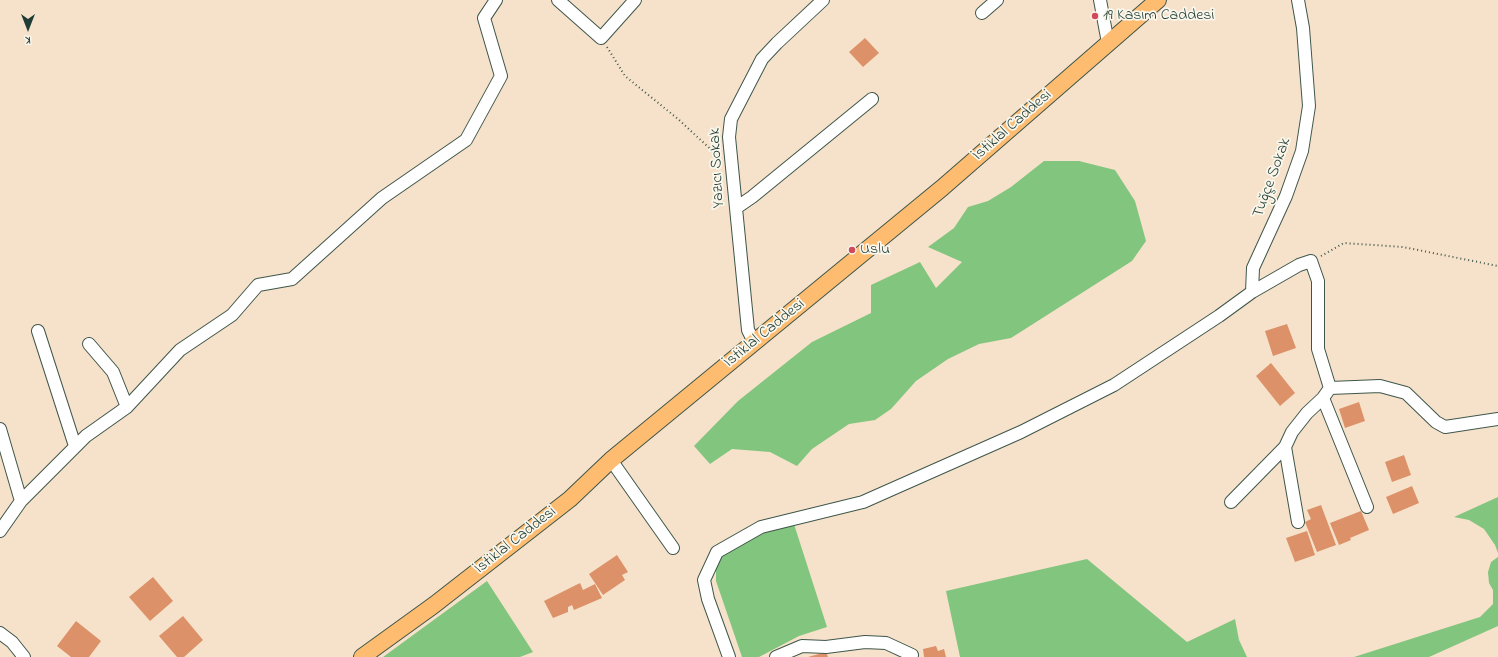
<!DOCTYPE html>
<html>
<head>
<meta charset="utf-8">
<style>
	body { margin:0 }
	#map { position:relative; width:1498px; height:657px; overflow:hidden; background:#f6e2ca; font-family:"Indie Flower",sans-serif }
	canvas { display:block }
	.north { position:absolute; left:8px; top:8px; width:40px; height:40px; -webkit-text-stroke:3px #fbf7ec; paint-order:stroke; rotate:180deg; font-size:11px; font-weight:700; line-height:16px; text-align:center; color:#1f3d34 }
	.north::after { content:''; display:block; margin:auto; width:14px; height:18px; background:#1f3d34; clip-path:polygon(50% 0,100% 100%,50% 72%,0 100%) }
</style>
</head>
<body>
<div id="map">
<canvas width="1498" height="657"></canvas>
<div class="north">K</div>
</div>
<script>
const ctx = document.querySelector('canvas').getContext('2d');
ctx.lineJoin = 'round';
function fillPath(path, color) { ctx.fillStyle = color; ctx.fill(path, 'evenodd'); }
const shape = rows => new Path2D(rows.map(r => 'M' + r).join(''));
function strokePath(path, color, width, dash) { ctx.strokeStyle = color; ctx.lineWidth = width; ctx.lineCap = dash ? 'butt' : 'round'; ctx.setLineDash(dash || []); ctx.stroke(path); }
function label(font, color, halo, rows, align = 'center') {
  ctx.font = font + ' "Indie Flower",sans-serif'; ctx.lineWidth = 3.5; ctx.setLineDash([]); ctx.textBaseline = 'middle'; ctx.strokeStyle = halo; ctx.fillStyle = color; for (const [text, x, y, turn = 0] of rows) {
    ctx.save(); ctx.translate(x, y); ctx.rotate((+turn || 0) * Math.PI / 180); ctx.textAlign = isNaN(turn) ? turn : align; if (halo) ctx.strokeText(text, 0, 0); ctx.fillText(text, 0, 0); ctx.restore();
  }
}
fillPath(shape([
	[1044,161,1079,161,1115,170,1135,201,1146,241,1132,261,1011,338,979,344,948,359,916,381,891,409,875,420,849,424,812,449,797,466,770,452,732,449,710,464,694,446,738,401,812,342,871,313,871,285,920,262,936,288,962,262,928,247,954,228,968,207,988,201,1011,187],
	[1498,497,1498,553,1495,545,1484,529,1469,520,1454,517],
	[793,521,827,627,799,636,759,657,742,657,716,581,716,565,723,553,750,538],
	[1498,557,1498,626,1429,657,1354,657,1480,617,1493,604,1493,590,1489,583,1488,572,1491,562],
	[1087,559,1187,642,1235,619,1239,640,1247,657,960,657,946,591],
	[487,581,533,652,520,657,383,657]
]), '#82c57e');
fillPath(shape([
	[865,38,879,53,863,67,849,52],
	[1287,324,1296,348,1273,356,1265,331],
	[1271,363,1295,393,1280,406,1256,376],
	[1359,402,1365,421,1345,428,1339,409],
	[1404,455,1411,475,1392,482,1385,462],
	[1412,486,1419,503,1393,514,1386,497],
	[1321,505,1336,545,1317,552,1305,522,1311,519,1307,510],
	[1361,511,1369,530,1350,538,1351,540,1339,545,1330,523],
	[1307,531,1315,555,1295,562,1286,538],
	[617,555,628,572,622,575,625,580,603,595,589,574],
	[153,577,173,601,150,621,129,597],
	[580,583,583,590,595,584,602,598,574,610,572,605,568,607,568,612,553,618,544,601],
	[183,616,203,640,184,657,177,657,159,636],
	[76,621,101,641,89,657,71,657,57,646],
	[936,646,938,651,944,649,946,657,924,657,923,649],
	[826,652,828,657,808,657]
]), '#dc9168');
const minor = shape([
	[558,0,601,38,635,0],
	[1100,0,1108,43],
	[982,13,997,0],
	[736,208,752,197,872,99],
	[1252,292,1253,268,1286,196,1302,151,1309,106,1303,28,1298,0],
	[38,331,75,446],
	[754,342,748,330,729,137,731,119,762,59,777,43,823,0],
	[89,344,113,372,127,407],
	[1323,398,1367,507],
	[0,429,21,501],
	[1285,447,1298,522],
	[611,460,673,548],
	[1231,502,1285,447,1292,432,1307,413,1323,398,1330,388,1380,386,1406,393,1436,422,1445,427,1498,419],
	[0,531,21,501,86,436,127,407,180,350,232,315,258,285,292,279,382,198,466,140,501,76,484,18,496,0],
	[0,633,12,642,24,657],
	[729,657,708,599,704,580,717,552,761,527,863,502,1021,432,1114,385,1219,316,1252,292,1299,265,1311,261,1318,281,1318,349,1330,388],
	[776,657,802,646,826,647,865,642,886,643,912,655]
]);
const major = shape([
	[362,657,434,605,570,499,611,460,942,188,1158,0]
]);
strokePath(minor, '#3f564a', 14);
strokePath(major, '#3f564a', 18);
strokePath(shape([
	[607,47,625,76,678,119,719,157],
	[1321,256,1344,243,1403,247,1498,266]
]), '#3f564a', 2, [1, 3]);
strokePath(minor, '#fff', 12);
strokePath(major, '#febc70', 16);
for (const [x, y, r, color] of [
	[1095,16,4,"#d1495b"],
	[852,250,4,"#d1495b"]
]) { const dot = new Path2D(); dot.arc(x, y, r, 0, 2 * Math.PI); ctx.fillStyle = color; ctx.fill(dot); strokePath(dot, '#fbf7ec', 1.5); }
label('16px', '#1f3d34', '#fbf7ec', [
	["19 Kasım Caddesi",1103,16],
	["Uslu",860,250]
], 'left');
label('16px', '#1f3d34', '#fbf7ec', [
	["İstiklal Caddesi",1013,126,-41],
	["Yazıcı Sokak",718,168,-93],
	["Tuğçe Sokak",1273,178,-70],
	["İstiklal Caddesi",765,334,-39],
	["İstiklal Caddesi",516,541,-38]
]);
</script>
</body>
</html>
